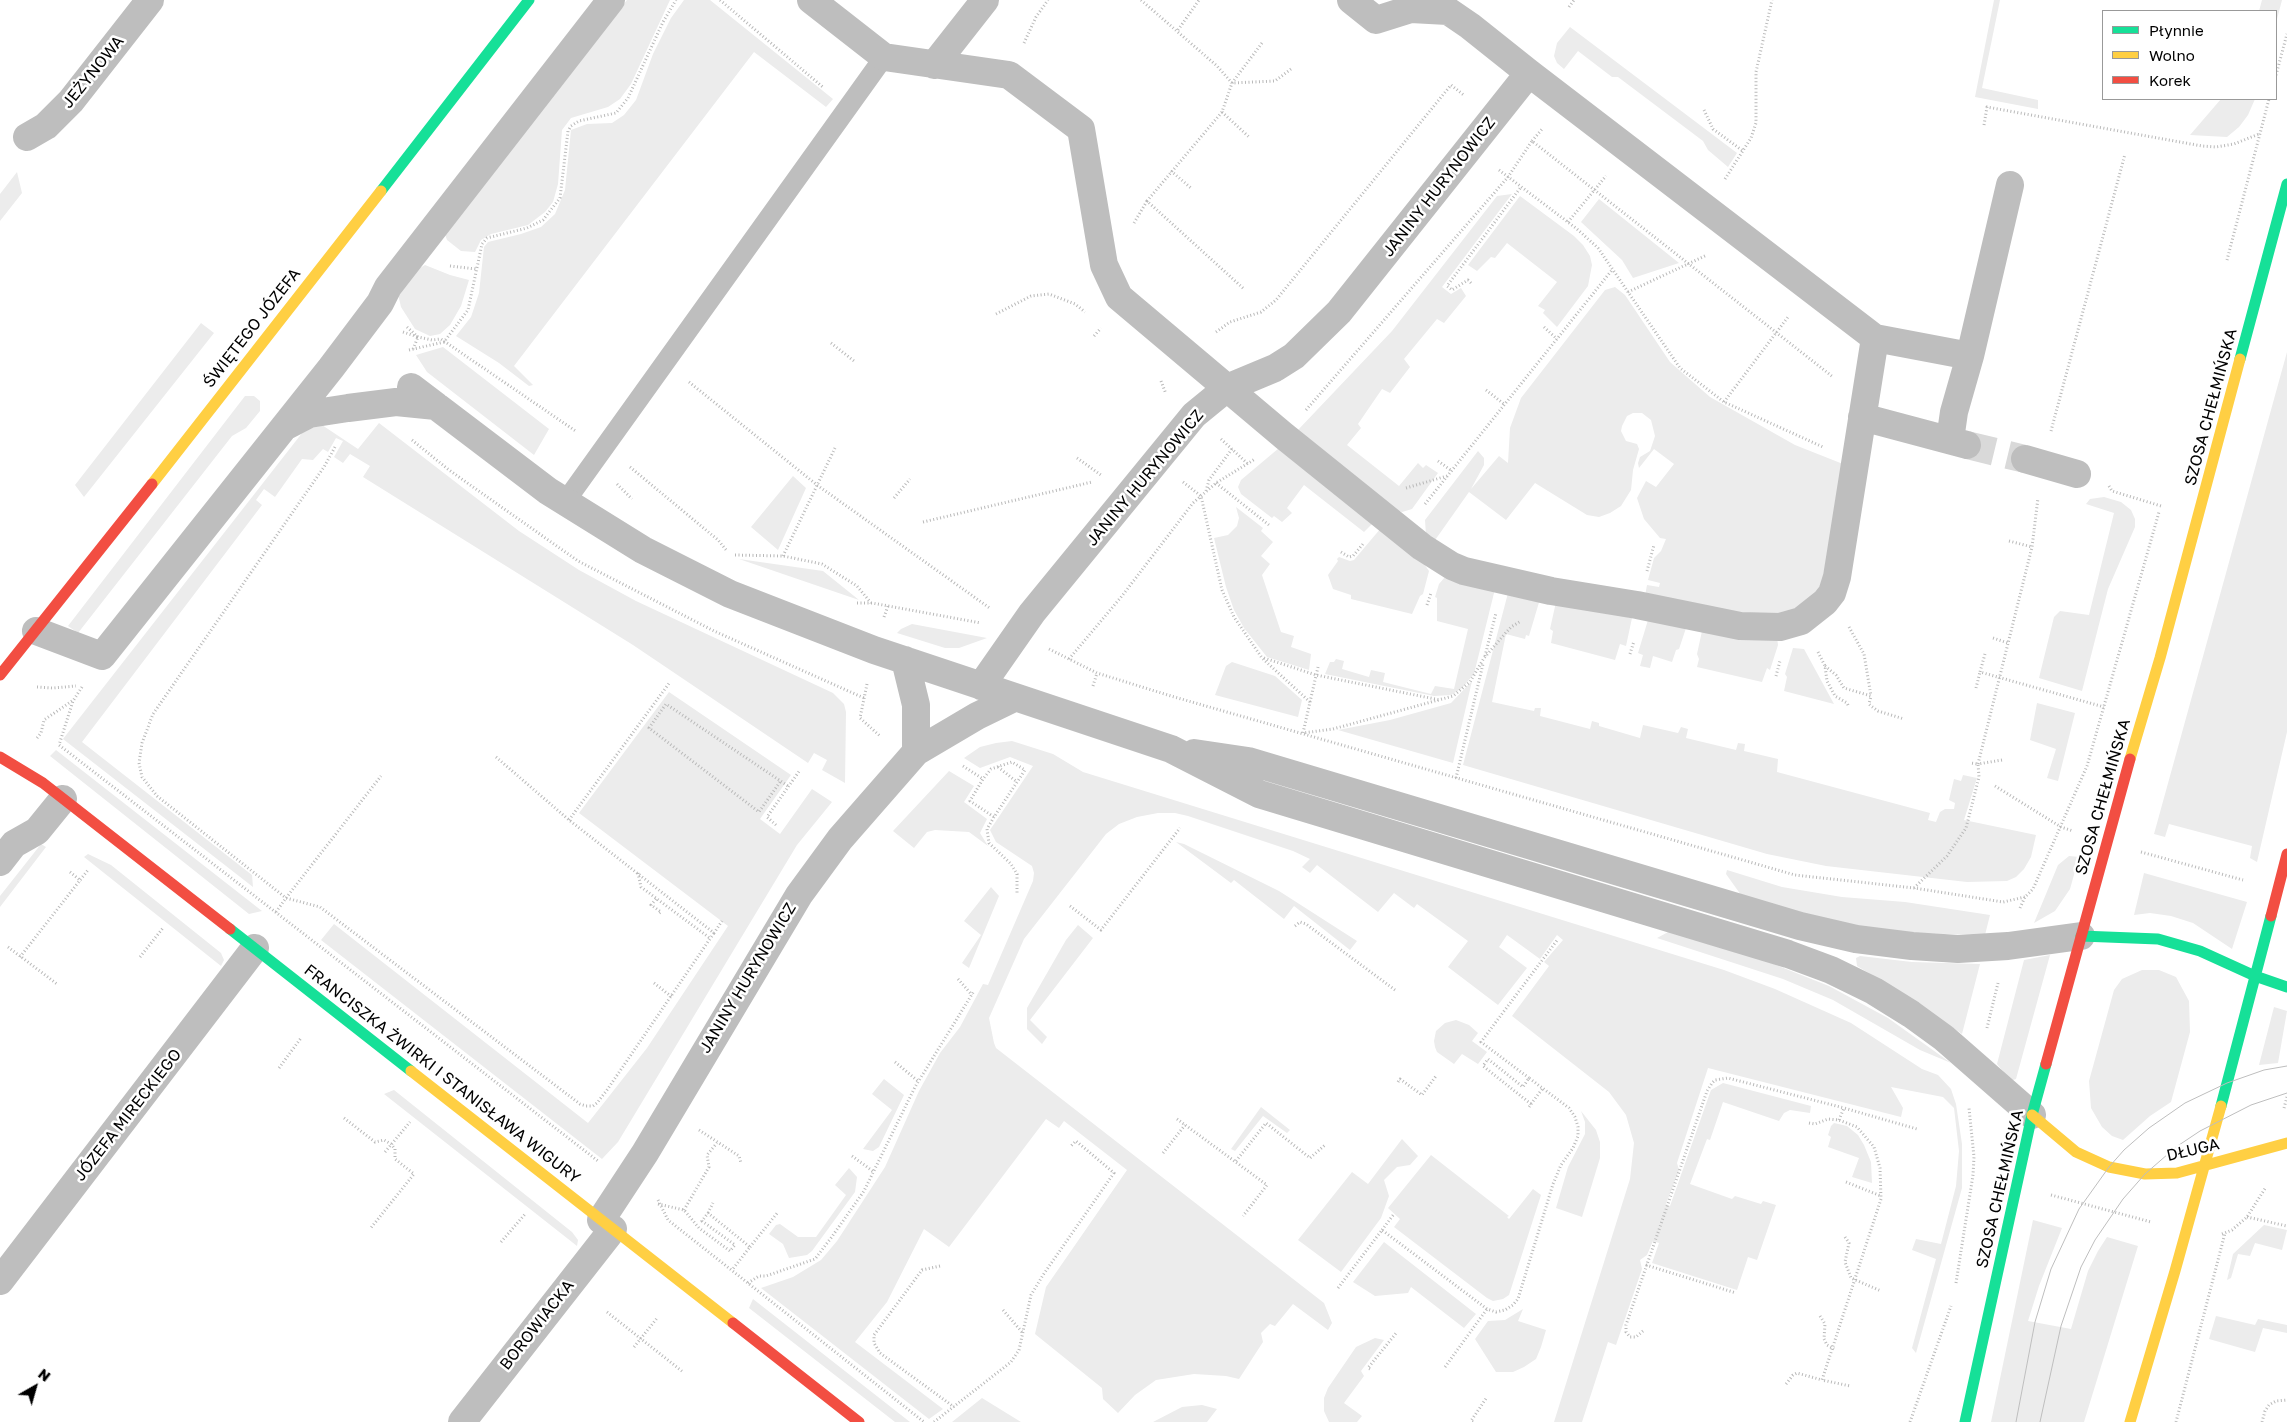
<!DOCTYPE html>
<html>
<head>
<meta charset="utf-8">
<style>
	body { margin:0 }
	#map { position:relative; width:2287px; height:1422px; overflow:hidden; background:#fff; font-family:"Golos Text",sans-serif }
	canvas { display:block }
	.legend { position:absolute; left:2102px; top:10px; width:175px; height:90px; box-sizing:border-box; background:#fff; border:1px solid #999; margin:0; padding:6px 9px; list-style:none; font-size:15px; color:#000 }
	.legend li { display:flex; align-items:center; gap:10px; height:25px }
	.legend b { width:25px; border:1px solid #999 }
	.north { position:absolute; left:10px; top:1362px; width:50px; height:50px; -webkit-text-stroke:4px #fff; paint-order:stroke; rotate:38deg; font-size:14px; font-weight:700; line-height:20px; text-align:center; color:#000 }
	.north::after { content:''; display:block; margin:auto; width:18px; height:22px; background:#000; clip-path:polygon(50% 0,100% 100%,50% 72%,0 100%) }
</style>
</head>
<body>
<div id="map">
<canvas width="2287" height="1422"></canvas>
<ul class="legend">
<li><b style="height:6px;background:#16e098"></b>Płynnie</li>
<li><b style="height:6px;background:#ffcf43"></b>Wolno</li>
<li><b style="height:6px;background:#f24e42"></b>Korek</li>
</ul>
<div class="north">N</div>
</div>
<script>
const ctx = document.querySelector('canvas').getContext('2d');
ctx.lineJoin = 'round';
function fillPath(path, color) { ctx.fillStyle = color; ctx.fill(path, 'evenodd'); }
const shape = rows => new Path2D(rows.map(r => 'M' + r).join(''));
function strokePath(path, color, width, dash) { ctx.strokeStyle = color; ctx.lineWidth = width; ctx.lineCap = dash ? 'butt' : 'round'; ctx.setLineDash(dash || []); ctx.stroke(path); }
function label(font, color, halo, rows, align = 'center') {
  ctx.font = font + ' "Golos Text",sans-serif'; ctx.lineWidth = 5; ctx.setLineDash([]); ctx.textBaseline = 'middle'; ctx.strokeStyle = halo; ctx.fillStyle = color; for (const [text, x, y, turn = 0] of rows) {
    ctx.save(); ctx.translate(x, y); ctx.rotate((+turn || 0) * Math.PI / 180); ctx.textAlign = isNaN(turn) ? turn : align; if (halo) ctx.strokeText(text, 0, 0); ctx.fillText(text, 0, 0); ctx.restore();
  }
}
fillPath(shape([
	[627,0,670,0,631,84,620,99,608,107,571,118,562,130,558,184,553,202,545,212,528,225,491,234,481,240,475,252,461,251,447,240,443,229],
	[684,0,710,0,833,99,826,107,754,52,514,366,533,385,529,386,499,363,456,336,471,317,479,293,484,247,488,242,521,234,541,227,555,214,565,190,571,130,587,124,612,123,624,115,636,100,653,54,671,18],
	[1994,0,2000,0,1982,88,2038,100,2038,109,1975,97],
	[2262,0,2282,0,2276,23,2276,11,2259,11],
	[1570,27,1737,153,1728,167,1708,150,1703,141,1618,77,1612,77,1578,51,1564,69,1557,63,1554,56,1557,43],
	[2221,99,2255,99,2248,115,2239,127,2227,137,2190,135],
	[17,172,22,193,0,221,0,194],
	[1512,194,1442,287,1451,294,1461,288,1466,296,1444,323,1437,319,1404,359,1410,367,1390,393,1382,389,1358,424,1361,428,1347,445,1399,486,1418,463,1423,468,1426,465,1438,473,1412,509,1402,512,1393,509,1297,431,1392,331,1497,196],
	[1520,196,1574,236,1583,245,1590,256,1592,265,1588,286,1557,327,1543,313,1545,310,1538,306,1557,282,1507,243,1495,258,1491,257,1477,271,1468,265],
	[1599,199,1679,263,1633,278,1622,260,1581,222],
	[425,265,450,275,469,280,461,306,450,325,440,334,430,336,415,329,401,307,397,290,413,272],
	[1615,287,1625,295,1670,362,1710,397,1795,445,1843,464,1826,576,1817,591,1796,610,1763,620,1645,596,1647,585,1659,587,1660,583,1648,580,1654,558,1661,551,1666,539,1660,538,1644,519,1637,498,1646,481,1656,487,1674,464,1654,449,1639,468,1638,463,1640,457,1650,451,1655,436,1651,420,1642,413,1633,413,1627,416,1622,426,1621,431,1626,441,1637,444,1639,449,1633,470,1631,490,1621,506,1610,513,1599,517,1587,515,1535,483,1506,520,1469,492,1433,543,1426,535,1425,520,1478,451,1484,458,1484,465,1471,489,1499,456,1508,463,1510,428,1521,398,1605,290],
	[201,323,214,333,84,497,75,485],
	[443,347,549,429,534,455,427,372,416,355],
	[2287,352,2287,732,2257,862,2250,858,2252,846,2169,824,2165,837,2154,834],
	[245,396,254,396,260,401,260,411,246,428,232,436,78,633,68,626],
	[313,419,358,449,379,423,519,531,579,570,636,601,833,693,844,704,846,712,845,783,822,770,827,760,814,753,808,763,633,645,363,477,370,466,350,454,343,463,334,457,343,441,336,438,328,452,323,449,313,460,302,459,275,497,264,489,256,500,262,505,82,742,252,875,253,887,63,739],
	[1279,448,1373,523,1364,532,1304,485,1287,508,1292,513,1282,522,1274,516,1272,518,1241,494,1238,487,1241,480],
	[793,476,806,488,778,550,751,527],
	[2104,497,2121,502,2131,510,2135,519,2135,527,2108,589,2082,691,2039,678,2054,617,2060,611,2089,615,2114,513,2086,504,2090,499],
	[1236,507,1263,528,1261,531,1273,542,1261,556,1270,564,1262,575,1281,632,1294,636,1291,647,1311,654,1309,670,1267,657,1244,628,1234,610,1226,587,1214,538,1228,535,1237,526,1239,518],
	[1381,528,1422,561,1429,571,1423,594,1420,596,1412,614,1351,599,1351,595,1333,589,1328,575,1338,561,1337,559,1339,557,1350,561,1354,560],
	[739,559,823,571,859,600],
	[1445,577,1495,589,1474,674,1462,688,1451,695,1434,696,1325,674,1330,662,1334,662,1336,659,1344,661,1342,669,1369,677,1371,670,1385,673,1383,682,1431,694,1435,686,1454,689,1468,629,1437,621,1437,598,1435,597,1439,584],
	[1508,593,1540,599,1529,636,1526,635,1525,639,1506,634,1492,702,1534,711,1535,708,1541,708,1540,716,1590,729,1592,721,1599,723,1599,726,1640,738,1643,725,1678,733,1681,727,1688,729,1686,738,1736,750,1738,743,1745,744,1744,751,1778,759,1777,772,1930,813,1928,820,1936,822,1940,812,1945,809,1954,809,1955,803,1949,800,1954,779,1961,781,1963,775,1977,778,1964,820,2036,835,2031,857,2024,869,2016,877,2007,881,1967,882,1826,866,1767,854,1463,765],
	[1556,602,1632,618,1626,646,1620,644,1615,660,1551,643,1553,631,1550,629],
	[1648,620,1686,628,1679,649,1676,650,1672,662,1653,656,1650,668,1640,666,1643,655,1638,653],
	[912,624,987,638,959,648,945,648,897,633,901,629],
	[1702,631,1777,637,1778,645,1770,670,1767,668,1762,682,1697,667,1699,659,1697,654],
	[1793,648,1804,649,1834,704,1784,691,1787,677,1785,674],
	[1232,662,1275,676,1302,700,1298,717,1215,695,1226,666],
	[1472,681,1453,763,1338,730,1390,720,1451,703],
	[669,692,791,775,760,819,780,834,812,789,832,802,797,845,618,1142,602,1159,321,940,334,924,588,1123,647,1048,728,926,579,813],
	[2037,703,2075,713,2058,781,2047,778,2056,749,2030,740],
	[1012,741,1053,754,1083,772,1724,970,1775,989,1851,1023,1922,1069,1938,1075,1951,1089,1956,1104,1962,1144,1962,1188,1916,1353,1912,1348,1936,1259,1912,1250,1916,1239,1941,1244,1956,1186,1959,1151,1954,1108,1943,1097,1891,1087,1903,1108,1901,1117,1708,1068,1677,1163,1679,1170,1666,1204,1670,1206,1711,1090,1723,1083,1811,1106,1810,1113,1790,1110,1784,1113,1779,1121,1723,1102,1710,1140,1707,1139,1690,1184,1732,1199,1735,1196,1761,1204,1763,1201,1776,1205,1757,1260,1748,1257,1737,1290,1652,1263,1659,1243,1653,1241,1647,1255,1640,1260,1642,1269,1616,1345,1608,1342,1582,1422,1554,1422,1630,1179,1634,1143,1626,1115,1609,1092,1512,1016,1549,966,1544,962,1563,940,1557,935,1540,959,1507,935,1499,947,1527,968,1498,1005,1448,967,1468,941,1417,904,1414,908,1394,893,1378,912,1317,865,1310,873,1302,867,1310,859,1293,851,1188,816,1175,813,1158,813,1137,817,1119,824,1106,834,1024,939,989,1018,994,1043,996,1048,1324,1303,1332,1323,1328,1330,1293,1304,1275,1326,1270,1324,1261,1333,1263,1342,1239,1379,1226,1376,1194,1374,1156,1380,1135,1395,1118,1413,1103,1399,1102,1388,1035,1334,1046,1287,1127,1170,1064,1121,1059,1128,1046,1119,949,1247,924,1229,887,1302,855,1342,943,1409,929,1419,761,1288,793,1277,821,1260,837,1241,885,1167,919,1091,940,1053,960,1027,983,984,988,985,1033,881,1034,873,1032,866,996,842,990,830,1033,766,1010,757,980,768,964,758,980,747,996,743],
	[56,750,262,911,249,914,50,756],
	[949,771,974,786,964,802,987,819,980,833,988,846,969,832,935,830,927,832,914,848,893,831],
	[1176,842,1184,844,1279,891,1357,941,1350,950,1294,906,1284,919,1234,880,1231,883],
	[41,844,46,847,0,907,0,896],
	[88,854,111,865,221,953,224,960,221,966,84,857],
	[2069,856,2079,857,2070,889,2055,911,2034,923,2058,865],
	[1727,870,1782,887,1842,897,1905,902,1990,915,1985,935,1909,933,1839,923,1741,895,1726,874],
	[2144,873,2247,902,2232,949,2193,923,2171,916,2150,913,2134,915],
	[991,887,999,896,969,968,962,963,981,935,964,921],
	[1078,925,1093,938,1030,1020,1047,1037,1042,1044,1027,1029,1027,1008,1066,940],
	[1670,931,1771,963,1829,986,1888,1018,1951,1063,1920,1050,1833,1000,1783,979,1657,938],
	[2050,955,2016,1079,2013,1080,2006,1075,1997,1064,2024,960],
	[1860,956,1912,962,1980,964,1962,1034,1910,998,1857,966,1856,958],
	[2142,970,2159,970,2176,977,2189,1001,2190,1032,2171,1102,2150,1116,2123,1140,2112,1136,2102,1127,2091,1108,2089,1081,2114,990,2122,979],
	[2274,1007,2287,1011,2278,1063,2259,1065],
	[1456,1020,1469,1025,1478,1033,1472,1041,1487,1052,1478,1064,1462,1054,1454,1064,1437,1052,1435,1047,1434,1041,1436,1031,1445,1023],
	[884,1079,904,1095,879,1147,873,1151,863,1149,892,1110,872,1094],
	[394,1090,572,1232,578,1240,577,1246,384,1094],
	[1261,1107,1290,1130,1287,1133,1263,1116,1235,1151,1231,1149],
	[1581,1111,1596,1130,1600,1142,1600,1158,1582,1217,1556,1208,1568,1167,1585,1134,1585,1122],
	[1834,1123,1847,1126,1858,1135,1864,1145,1871,1162,1872,1183,1852,1177,1859,1158,1828,1147,1831,1137,1828,1135,1831,1126],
	[1402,1139,1418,1156,1410,1165,1397,1167,1384,1180,1389,1196,1381,1218,1341,1272,1298,1240,1352,1172,1368,1184],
	[1431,1155,1509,1216,1507,1217,1509,1219,1533,1189,1541,1195,1509,1295,1503,1299,1493,1301,1487,1298,1394,1227,1400,1219,1388,1208],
	[849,1168,857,1177,855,1192,812,1251,807,1255,789,1258,783,1244,769,1234,776,1225,780,1224,798,1237,816,1237,846,1195,835,1185],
	[2033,1220,2062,1228,2039,1286,2028,1321,2071,1329,2088,1271,2098,1251,2107,1237,2138,1246,2084,1422,1991,1422],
	[2264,1225,2287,1230,2282,1250,2255,1243,2250,1256,2238,1254,2231,1278,2227,1280,2233,1254],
	[1384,1242,1476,1314,1464,1328,1411,1287,1408,1293,1375,1296,1353,1282],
	[753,1299,910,1422,895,1422,749,1308],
	[1523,1309,1518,1321,1546,1330,1541,1347,1536,1359,1524,1367,1513,1372,1496,1372,1475,1339,1488,1321,1505,1320],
	[2216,1316,2255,1325,2258,1319,2287,1325,2287,1333,2263,1328,2255,1352,2209,1339],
	[1375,1338,1384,1340,1361,1371,1364,1376,1344,1403,1362,1416,1357,1422,1329,1422,1324,1411,1324,1398,1328,1388,1356,1347],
	[982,1398,1021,1422,952,1422],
	[1202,1405,1217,1409,1207,1422,1153,1422,1182,1407]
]), '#ececec');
strokePath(shape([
	[1967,445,2025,459]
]), '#d9d9d9', 28, [28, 14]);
strokePath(shape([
	[720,0,824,88],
	[1141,0,1217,66,1232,83,1222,112,1147,201,1244,289],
	[1569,7,1574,0],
	[1178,30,1199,0],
	[1024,43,1036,17,1048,0],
	[1262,43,1232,83,1275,81,1291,69],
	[2276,75,2287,34],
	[1704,110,1713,129,1743,151],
	[1222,112,1249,137],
	[1984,125,1987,107,2202,146,2216,147,2234,144,2259,134],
	[1532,141,1543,128],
	[1499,170,1577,229,1598,248,1680,368,1724,402,1823,447],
	[1171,171,1191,188],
	[1725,179,1751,138,1756,123,1756,72,1772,0],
	[1568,222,1606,176],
	[1134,223,1147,201],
	[2227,260,2269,99],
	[450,266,476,269],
	[1471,283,1468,280,1452,290,1447,286,1521,187],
	[1628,292,1707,255],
	[996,314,1031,296,1049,294,1075,304,1085,312],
	[407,327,418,337,432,340,441,339,577,432],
	[1544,327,1557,339],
	[403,332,418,337,413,349],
	[1216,332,1230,322,1261,312,1276,300,1451,85,1465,96],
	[1094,336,1101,328],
	[831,343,854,361],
	[409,350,444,342,468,310,482,244,487,238,527,228,543,220,560,198,568,131,571,126,579,121,616,113,628,98,663,22,676,0],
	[1161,381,1166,394],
	[689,382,817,485,991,609],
	[1486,390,1504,404],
	[1724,402,1788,317],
	[1306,410,1508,177,1532,141,1833,377],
	[2051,431,2125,154],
	[1221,439,1248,464],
	[412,440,449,470,578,561,714,631,864,698],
	[335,447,324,467,153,714,142,743,139,763,142,777,157,796,286,898,381,776],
	[1077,458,1101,475],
	[1438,461,1452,471],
	[630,467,718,540,727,551],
	[1183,482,1201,496,1222,590,1234,617,1262,658,1310,702,1303,733,1333,729,1453,696,1470,682,1484,658,1503,636,1511,627,1521,621],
	[1216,483,1269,525],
	[617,484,632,499],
	[2109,486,2112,491,2161,506],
	[1406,488,1447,476],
	[1206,491,1209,480,1232,449],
	[894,498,910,479],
	[1425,504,1612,270],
	[923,522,1092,482],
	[2009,541,2032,547],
	[1341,552,1349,557,1353,556,1363,544],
	[735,555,783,556,822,564,857,586,871,603],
	[783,556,835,448],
	[1647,571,1654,545],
	[857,603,872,603,981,623],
	[1427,605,1431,593],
	[884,617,888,606],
	[1849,627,1864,654,1871,696],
	[1993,638,2008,643],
	[1049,649,1097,673,1171,696,1795,875,1914,888,2003,902,2025,897],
	[1818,652,1825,666,1827,681,1835,696,1847,703,1849,707],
	[1630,654,1634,641],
	[1985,654,1980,672,2104,707],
	[1485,656,1496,613],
	[1264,658,1316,675,1440,700],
	[1069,659,1122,596,1193,503,1216,483,1255,459],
	[1825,666,1836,675,1844,688,1871,696,1869,704,1871,706,1878,711,1904,719],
	[1776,676,1780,661],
	[867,684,860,718,880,736],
	[1093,686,1097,673],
	[37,687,53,688,76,686],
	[82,687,73,701,59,745,598,1161],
	[1976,688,1980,672],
	[1310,702,1318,667],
	[37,738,41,733,44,720,72,701],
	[496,757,569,820,714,933,722,921],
	[2002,760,1978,764,2032,547,2038,498],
	[963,766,983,779,970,801,994,817,1025,770,1012,762,991,769,983,779],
	[998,767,1017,782],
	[1456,778,1483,664],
	[780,782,759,812,649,728,666,704,788,786],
	[1995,786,2061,827,2073,831],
	[994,817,987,829,989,843,1011,864,1017,874,1017,894],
	[569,820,670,682],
	[776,825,767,817,800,770],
	[2141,852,2243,880],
	[70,872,81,881],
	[638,873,641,887,711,939],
	[1914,888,1947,856,1966,828,1979,777,1978,764,1971,763],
	[656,899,651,905,661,912,658,914],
	[1070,906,1101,930,1180,828],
	[2020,908,2025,897,2033,889,2087,766,2159,512],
	[276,912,286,898,320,907,580,1104,586,1106,593,1106,597,1103,607,1090,714,933],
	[1295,926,1300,922,1306,924,1395,990],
	[8,947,57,984],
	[20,957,88,870],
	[140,957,163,928],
	[958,979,972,995],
	[654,983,672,997],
	[1987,1028,1998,983],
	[895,1062,918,1081],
	[279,1068,301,1038],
	[1529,1078,1481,1042,1558,939],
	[1398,1082,1400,1079,1422,1095,1436,1076],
	[1531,1104,1543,1088],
	[2284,1108,2287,1097],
	[344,1118,375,1142,384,1140,391,1144,395,1149,395,1159,414,1174,370,1229],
	[1177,1119,1267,1185,1243,1216],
	[1839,1120,1844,1108,1917,1129],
	[1809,1123,1815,1124,1828,1119,1839,1120,1857,1127,1874,1147,1880,1168,1881,1199,1822,1380,1850,1386],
	[699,1130,739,1156,741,1163],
	[385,1152,410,1122],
	[1163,1153,1185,1125],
	[852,1156,874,1172],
	[1236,1161,1266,1123,1310,1158,1325,1145],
	[1846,1182,1881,1196],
	[2051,1195,2151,1222],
	[658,1200,668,1220,924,1422],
	[658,1204,684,1210,699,1228,730,1251,735,1245,702,1221,708,1213,750,1247,732,1270],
	[684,1210,709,1167,707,1155,717,1143],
	[708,1213,713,1203],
	[2247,1217,2287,1226],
	[1382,1230,1394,1214],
	[2222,1234,2232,1230,2247,1217,2266,1187],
	[1845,1237,1849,1243,1845,1262,1851,1278,1881,1291],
	[501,1242,526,1213],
	[750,1247,778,1212],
	[1646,1265,1736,1293],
	[940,1266,922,1270,874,1335,874,1343,880,1353,954,1407],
	[748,1283,759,1276,766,1276,815,1259,831,1238,864,1191,915,1087,974,991],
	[1956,1283,1973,1175,1974,1157,1969,1108],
	[1338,1288,1382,1230,1487,1309,1496,1312,1505,1310,1513,1305,1518,1299,1553,1184,1561,1165,1573,1148,1578,1136,1578,1127,1575,1117,1569,1108,1529,1078,1523,1087,1488,1059,1483,1066,1531,1104,1529,1107],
	[1003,1310,1022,1332],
	[607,1312,683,1372],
	[1820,1316,1825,1324,1824,1339,1827,1345,1834,1349],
	[1643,1331,1636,1337,1630,1337,1626,1332,1626,1325,1707,1091,1712,1083,1715,1080,1728,1078,1844,1108],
	[634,1347,658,1317],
	[1445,1367,1487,1309],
	[1370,1369,1368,1368,1397,1332],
	[1786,1384,1793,1375,1797,1373,1822,1380],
	[934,1422,1011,1362,1019,1350,1031,1295,1043,1275,1114,1173,1076,1141,1071,1146],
	[1473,1422,1471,1421,1487,1397],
	[1910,1422,1951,1306],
	[2176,1422,2225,1233],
	[2262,1422,2265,1411,2269,1405,2276,1401,2287,1400]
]), '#b9b9b9', 3, [1, 2.5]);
strokePath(shape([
	[565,502,884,57]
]), '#bebebe', 20);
strokePath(shape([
	[811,0,884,57,1009,75,1081,129,1104,265,1119,297,1284,436,1422,547,1452,566,1464,571,1551,591,1637,605,1740,626,1780,627,1801,621,1825,602,1832,593,1837,577,1875,338],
	[1351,0,1376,20,1411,9,1448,11,1470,26,1529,73,1875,338,1970,356,2010,185],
	[934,65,985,0],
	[27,137,46,126,71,101,150,0],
	[411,387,548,491,643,550,730,594,874,650,1171,749,1259,794,1788,954,1831,970,1874,991,1911,1014,1944,1038,2032,1115],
	[1862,417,1967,445],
	[284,427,309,414,348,408,396,402,436,406],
	[1950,440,1954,412,1970,356],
	[2025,459,2077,474],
	[36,631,102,656,331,368,380,303,388,287,611,0],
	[905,660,916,705,916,752],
	[981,686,1032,613,1194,415,1227,388,1275,368,1294,356,1339,312,1529,73],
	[1194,753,1248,761,1800,926,1856,939,1912,946,1958,949,2008,946,2081,936],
	[0,862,14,844,37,831,63,799],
	[601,1220,645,1153,799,895,840,839,916,752,977,716,1014,698],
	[0,1281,255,948],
	[462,1422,613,1229]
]), '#bebebe', 28);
strokePath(shape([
	[381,191,529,0],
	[2240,359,2287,184],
	[230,929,411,1071],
	[2081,936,2158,939,2200,951,2255,976,2287,987],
	[2221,1106,2271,916],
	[1965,1422,2032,1115,2046,1064]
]), '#16e098', 11);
strokePath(shape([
	[152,484,381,191],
	[2130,759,2160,658,2240,359],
	[411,1071,733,1323],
	[2032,1115,2076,1152,2109,1167,2145,1174,2177,1173,2287,1143],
	[2130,1422,2175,1271,2221,1106]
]), '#ffcf43', 11);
strokePath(shape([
	[0,675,152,484],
	[0,757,43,783,230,929],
	[2271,916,2287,854],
	[2046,1064,2130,759],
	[733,1323,859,1422]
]), '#f24e42', 11);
strokePath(shape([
	[2016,1422,2035,1322,2051,1269,2079,1209,2109,1167,2124,1150,2149,1128,2185,1103,2227,1083,2264,1070,2287,1066],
	[2040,1422,2061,1326,2081,1267,2095,1240,2123,1199,2145,1174,2176,1147,2200,1131,2251,1105,2287,1093]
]), '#bebebe', 1);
label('16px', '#000', '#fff', [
	["JEŻYNOWA",93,72,-51],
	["JANINY HURYNOWICZ",1439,187,-52],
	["ŚWIĘTEGO JÓZEFA",252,328,-52],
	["SZOSA CHEŁMIŃSKA",2211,407,-75],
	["JANINY HURYNOWICZ",1145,478,-50],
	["SZOSA CHEŁMIŃSKA",2103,797,-74],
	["JANINY HURYNOWICZ",748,978,-59],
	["FRANCISZKA ŻWIRKI I STANISŁAWA WIGURY",442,1074,38],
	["JÓZEFA MIRECKIEGO",128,1115,-52],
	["DŁUGA",2193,1150,-13],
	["SZOSA CHEŁMIŃSKA",2000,1189,-77],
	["BOROWIACKA",537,1325,-52]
]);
</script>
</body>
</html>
